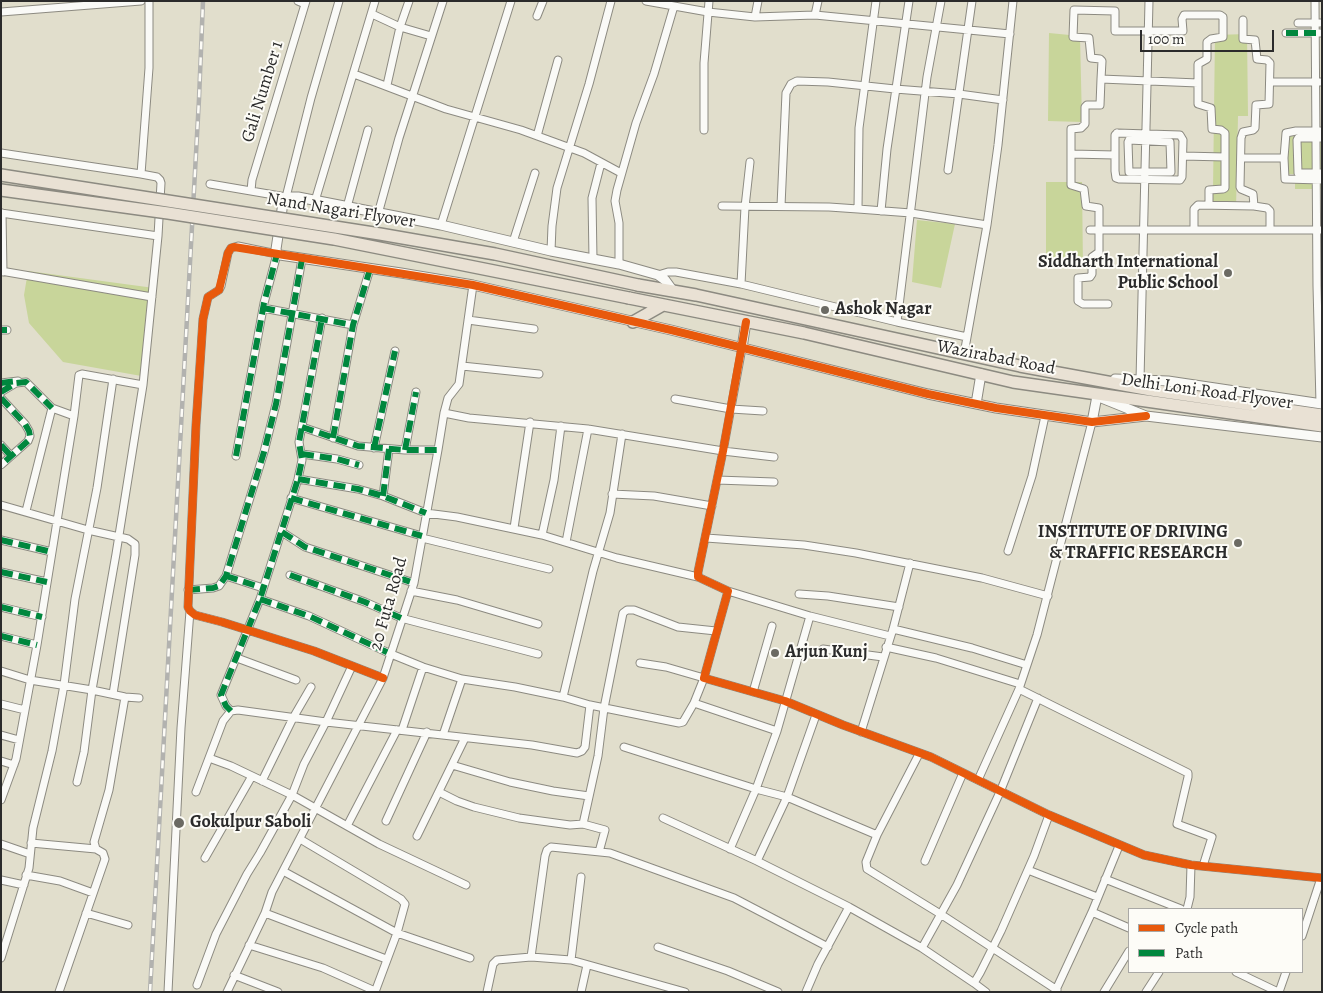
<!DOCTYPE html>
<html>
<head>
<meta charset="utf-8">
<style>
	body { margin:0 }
	#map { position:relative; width:1323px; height:993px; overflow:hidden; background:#e1decc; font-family:Alegreya,serif }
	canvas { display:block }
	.frame { position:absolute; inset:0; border:2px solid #2b2b2b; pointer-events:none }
	.legend { position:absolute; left:1128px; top:908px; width:175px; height:65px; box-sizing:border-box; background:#fdfcf7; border:1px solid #a9a8a5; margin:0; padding:6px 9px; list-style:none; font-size:15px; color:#2b2b2b }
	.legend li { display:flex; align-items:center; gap:10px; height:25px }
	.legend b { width:25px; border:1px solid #a9a8a5 }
	.scale { position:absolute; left:1140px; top:30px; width:134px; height:22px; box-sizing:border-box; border:2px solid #2b2b2b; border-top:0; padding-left:6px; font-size:15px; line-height:18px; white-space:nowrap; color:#2b2b2b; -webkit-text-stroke:4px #fdfcf7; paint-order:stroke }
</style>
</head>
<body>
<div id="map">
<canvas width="1323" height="993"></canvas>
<div class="frame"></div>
<ul class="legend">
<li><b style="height:6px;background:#e8590c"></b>Cycle path</li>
<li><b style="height:6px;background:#00873e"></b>Path</li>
</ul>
<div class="scale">100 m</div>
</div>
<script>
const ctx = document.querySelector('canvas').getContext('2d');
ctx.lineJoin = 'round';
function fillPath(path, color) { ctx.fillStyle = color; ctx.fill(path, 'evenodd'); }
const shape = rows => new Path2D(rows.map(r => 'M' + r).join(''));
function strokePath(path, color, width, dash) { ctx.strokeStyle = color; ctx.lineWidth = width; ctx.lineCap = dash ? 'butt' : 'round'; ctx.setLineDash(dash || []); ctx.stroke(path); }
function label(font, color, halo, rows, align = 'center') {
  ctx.font = font + ' Alegreya,serif'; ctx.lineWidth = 4; ctx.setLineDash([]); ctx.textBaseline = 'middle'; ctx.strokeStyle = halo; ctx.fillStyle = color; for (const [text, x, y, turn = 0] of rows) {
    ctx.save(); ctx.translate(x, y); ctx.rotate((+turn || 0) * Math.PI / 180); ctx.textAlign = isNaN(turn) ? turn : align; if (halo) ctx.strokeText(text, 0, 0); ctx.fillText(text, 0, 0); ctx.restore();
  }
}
fillPath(shape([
	[1049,33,1080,36,1082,122,1048,121],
	[1247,34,1248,116,1238,116,1236,209,1207,209,1207,191,1213,190,1215,35],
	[1282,136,1322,137,1322,189,1295,189,1295,174,1282,174],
	[1046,182,1082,182,1083,268,1046,268],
	[917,220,955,224,941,288,912,282],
	[28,271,154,288,147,377,63,362,29,323,24,295]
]), '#c8d59a');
const minor = shape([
	[298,1,305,4],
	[646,1,708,12,755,17,815,15,818,1],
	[1315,1,1317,286,1320,404],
	[1,12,141,1],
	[372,14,400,27,431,36],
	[815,15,1010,34],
	[537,16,543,1],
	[755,17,758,1],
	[1243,20,1243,39,1255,40,1257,59,1267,60,1270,63,1269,104,1256,105,1255,128,1253,130,1243,132,1241,138,1240,187,1241,189,1253,194,1254,206,1267,208,1270,211,1270,230],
	[1298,23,1322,23],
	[1286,33,1322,33],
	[354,74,446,109,521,130,584,153,621,173],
	[1101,79,1102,61,1100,59,1091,58,1089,38,1073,37,1074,10,1115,11,1115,31,1183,31,1182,19,1184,15,1220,15,1223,17,1223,37,1211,39,1207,42,1207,59,1198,64,1198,104,1211,108,1212,129,1221,130,1225,133,1225,188,1223,189,1209,190,1209,205],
	[1270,82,1322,82],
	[387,85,400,27,409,1],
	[704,130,704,63,709,1],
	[1322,131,1296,131,1286,133,1284,158,1285,179,1322,180],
	[1117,133,1180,135,1183,140,1182,177,1180,180,1119,179,1116,178,1115,171,1115,135,1117,133],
	[537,136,558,60],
	[1322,138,1298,138,1297,140,1298,173,1322,173],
	[1129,140,1170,142,1171,172,1129,172,1128,142,1129,140],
	[1,153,141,174,157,177,160,180,161,183,158,236,143,385],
	[1071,154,1115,155],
	[1183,156,1225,157],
	[1241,158,1284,158],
	[948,170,972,1],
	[141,174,149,68,149,1],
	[210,184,286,197,311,98,339,1],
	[251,191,252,180,306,1],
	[315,201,375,1],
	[722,206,829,207,858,209,911,213,987,225],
	[781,206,786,93,791,84,797,81,828,82,895,89,959,94,1003,100],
	[347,207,368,130],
	[858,209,859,128,876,1],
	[881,211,887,149,909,1],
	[1,213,158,236],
	[2,213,3,272],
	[378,214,399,138,443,1],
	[441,225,511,1],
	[1090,230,1322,230],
	[1194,230,1194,209,1198,205,1254,206],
	[513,242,535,173],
	[551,251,552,226,557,188,589,84,611,1],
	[593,259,592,198,601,163],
	[619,264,619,223,615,201,617,190,636,123,654,74,674,6],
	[1,271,152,297],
	[658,275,668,272,676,272,741,284,897,322,967,337],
	[741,284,745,207,750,162],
	[1108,304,1083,304,1078,301,1078,278,1090,277,1092,274,1092,257,1099,252,1099,208,1086,206,1084,189,1071,185,1071,129,1081,128,1085,124,1085,107,1087,105,1100,105,1101,79,1198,83],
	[263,308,353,325],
	[468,320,534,329],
	[897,322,927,77,941,1],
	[1,330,7,330],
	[742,348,723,451,698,572,698,577,728,591,704,678,785,701,843,725,931,757,1049,815,1144,855,1191,865,1322,878],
	[964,354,987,225,998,145,1013,1],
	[462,366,539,374],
	[1140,380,1149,1],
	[1,383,18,381],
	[1,392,16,383,26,382,52,408,74,416,79,375,82,374,143,385,116,554,92,690,84,752,77,782],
	[1,398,25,424,29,431,30,436,28,441,1,465],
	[675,399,731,409,763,411],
	[444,413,469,418,588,429,723,451,774,457],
	[302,427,358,446,405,450,438,450],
	[333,438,353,325,370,269],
	[1,445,11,456],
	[374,448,395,351],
	[405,450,416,392],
	[302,454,337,459,359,465],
	[236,456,264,303,277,254,238,246,231,248,228,253,221,286,219,290,208,297,203,319,196,425,188,607,190,611,195,615,222,622,314,651,383,678],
	[298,479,358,489,383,496,426,513,457,517,542,535,617,558,698,577],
	[717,480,774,482],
	[612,494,654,496,712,506],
	[383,496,389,449],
	[291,498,422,536],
	[1,505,88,530,128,539,135,544,135,555,113,694],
	[26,511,52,408],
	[514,528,530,422],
	[282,532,305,547,414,583],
	[542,535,554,480,561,426],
	[422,538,549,569],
	[706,538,804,545,856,553,982,578,1048,596],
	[1,540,52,552],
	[566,542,588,429],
	[1008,551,1032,476,1045,416],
	[1,572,47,582],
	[290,575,365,602,401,618,538,654],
	[226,576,263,588],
	[188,590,213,588,219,586,226,576,264,452,276,404,302,259],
	[411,591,457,600,538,624],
	[728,591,810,616,890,636],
	[799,594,828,596,899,607],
	[260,599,309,616,391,654,423,667,462,679,515,687,563,697,590,705,679,723,683,722,694,703,704,678,666,667,640,663],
	[1,607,42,617],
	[893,629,972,648,1027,665],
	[1,636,37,645],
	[886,647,936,658,1020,684],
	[823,649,883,657],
	[237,658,296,680],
	[1,671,30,680,92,690,125,697,139,698],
	[1019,689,1188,773,1188,777,1177,824,1212,837,1203,866],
	[753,692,772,626],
	[563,697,593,571,610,513,622,434],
	[694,703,777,731],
	[1,704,25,710],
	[231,711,226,706,221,695,260,599,298,479,302,460,299,442,322,318],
	[402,730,423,667],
	[861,732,893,629,910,563],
	[1,735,19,740],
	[443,735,462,679],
	[624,747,756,789,787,797,877,835],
	[919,754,877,835,866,862,867,869,942,915,1057,990],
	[209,758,231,766,292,795,379,844,466,885],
	[1,761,14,765],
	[452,765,510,782,553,791,589,796],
	[978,780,1019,689,1037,635,1092,422],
	[262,781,293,718,311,687],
	[196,792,223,721,231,711,238,710,326,722,532,745,577,753,582,751,585,747,590,705],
	[439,792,457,801,474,807,519,818,570,825,583,824,605,830,599,852],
	[1,800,16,759,37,645,74,416],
	[663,818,757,861,849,907,922,948,974,983,980,973,1001,931,1034,856,1049,815],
	[386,821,427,732],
	[583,824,598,756,604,708,623,613,627,610,634,610,678,627,716,631],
	[347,826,397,730],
	[417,836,465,738],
	[300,839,396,896,401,899,405,904,397,933,375,992],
	[31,843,96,849],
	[1,844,30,854],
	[730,849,756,789,777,731,810,616],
	[205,858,252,776],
	[757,861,787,797,816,715],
	[925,861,963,773],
	[1028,870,1097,897],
	[283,871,397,933,470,958],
	[26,875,60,881,93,893],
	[1105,879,1181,909],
	[1,880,24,885],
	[1187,909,1190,897,1191,865],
	[1092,912,1129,928],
	[86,913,128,925],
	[265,913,386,959],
	[1302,936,1321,878],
	[249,945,323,968,375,991],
	[658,947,728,971,778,992],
	[922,948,957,885,1000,792,1038,698],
	[531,957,545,856,547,850,551,847,610,853,734,898,828,947],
	[1,958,29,868,33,828,52,751,64,685,75,599,97,488,113,379],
	[571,960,581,877],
	[1236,972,1278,992],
	[234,975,278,992],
	[974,983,986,992],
	[197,985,216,934,247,874,260,853,292,795,304,764,326,722,352,666],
	[59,992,105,859,103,853,96,849,94,842,109,790,125,697],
	[168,992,181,728,190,611],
	[227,992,265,913,272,892,383,678,414,583,438,450,444,413,448,398,459,384,473,285],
	[487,992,493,964,497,960,531,957,571,960,685,992],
	[581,992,587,965],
	[806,992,818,964,849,907],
	[1055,992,1092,912,1119,846],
	[1104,992,1129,951],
	[1146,992,1159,972],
	[1279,992,1286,972]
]);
const tertiary = shape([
	[673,291,665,280,658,275,619,264,551,251,441,225,298,197,286,197,283,203,276,249,277,254,280,255,401,273,473,285,671,330,928,394,996,408,1092,422,1146,416],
	[742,348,746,322],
	[1115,379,1168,381,1322,404],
	[1099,397,1146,416,1322,437],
	[976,404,981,374],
	[1092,422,1097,396]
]);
const trunk = shape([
	[638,285,696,295,1020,366,1151,390,1322,415],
	[629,298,804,333,1013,382,1322,426],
	[633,322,663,305]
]);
strokePath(minor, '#8c8a81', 9);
strokePath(tertiary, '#8c8a81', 11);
strokePath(trunk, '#8c8a81', 14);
strokePath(minor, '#fafaf7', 7);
strokePath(tertiary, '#fafaf7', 9);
strokePath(trunk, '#e9e1d4', 11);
const rail = shape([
	[150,992,199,99,203,1]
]);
strokePath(rail, '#b2b2af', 4.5);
strokePath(rail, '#fdfcf7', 2.5, [8]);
const trunkBridge = shape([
	[1,175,380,234,495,254,638,285],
	[1,190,168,213,334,239,629,298]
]);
strokePath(trunkBridge, '#8c8a81', 14, []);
strokePath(trunkBridge, '#e9e1d4', 11);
strokePath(shape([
	[1286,33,1322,33],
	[263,308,353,325],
	[1,330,7,330],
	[1,383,18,381],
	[1,392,16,383,26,382,52,408],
	[1,398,25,424,29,431,30,436,28,441,1,465],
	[302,427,358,446,405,450,438,450],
	[333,438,353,325,370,269],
	[1,445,11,456],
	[374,448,395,351],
	[405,450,416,392],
	[302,454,337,459,359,465],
	[236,456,264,303,277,254],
	[298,479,358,489,383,496,426,513],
	[383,496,389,449],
	[291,498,422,536],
	[282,532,305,547,414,583],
	[1,540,52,552],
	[1,572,47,582],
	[290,575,365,602,401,618],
	[226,576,263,588],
	[188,590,213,588,219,586,226,576,264,452,276,404,302,259],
	[260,599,309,616,391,654],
	[1,607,42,617],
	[1,636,37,645],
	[231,711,226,706,221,695,260,599,298,479,302,460,299,442,322,318]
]), '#00873e', 6, [12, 6]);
strokePath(shape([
	[746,322,723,451,698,572,698,577,728,591,704,678,785,701,843,725,931,757,1049,815,1144,855,1191,865,1322,878],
	[383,678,314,651,222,622,195,615,190,611,188,607,196,425,203,319,208,297,219,290,228,253,231,248,234,247,473,285,671,330,928,394,996,408,1092,422,1146,416]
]), '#e8590c', 8);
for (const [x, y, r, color] of [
	[1228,273,5,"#6b6a63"],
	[825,310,5,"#6b6a63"],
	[1238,543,5,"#6b6a63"],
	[775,653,5,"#6b6a63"],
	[179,823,6,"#6b6a63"]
]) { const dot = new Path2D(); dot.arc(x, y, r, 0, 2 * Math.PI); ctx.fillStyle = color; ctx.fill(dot); strokePath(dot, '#fdfcf7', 2); }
label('18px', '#2b2b2b', '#fdfcf7', [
	["Gali Number 1",263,92,-73],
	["Nand Nagari Flyover",341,211,9],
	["Wazirabad Road",996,358,11],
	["Delhi Loni Road Flyover",1207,392,8],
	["20 Futa Road",389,604,-74]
]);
label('bold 18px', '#2b2b2b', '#fdfcf7', [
	["Siddharth International",1218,263,"right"],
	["Public School",1218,284,"right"],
	["Ashok Nagar",835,310],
	["INSTITUTE OF DRIVING",1228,533,"right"],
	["& TRAFFIC RESEARCH",1228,554,"right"],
	["Arjun Kunj",785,653],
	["Gokulpur Saboli",190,823]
], 'left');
</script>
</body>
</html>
